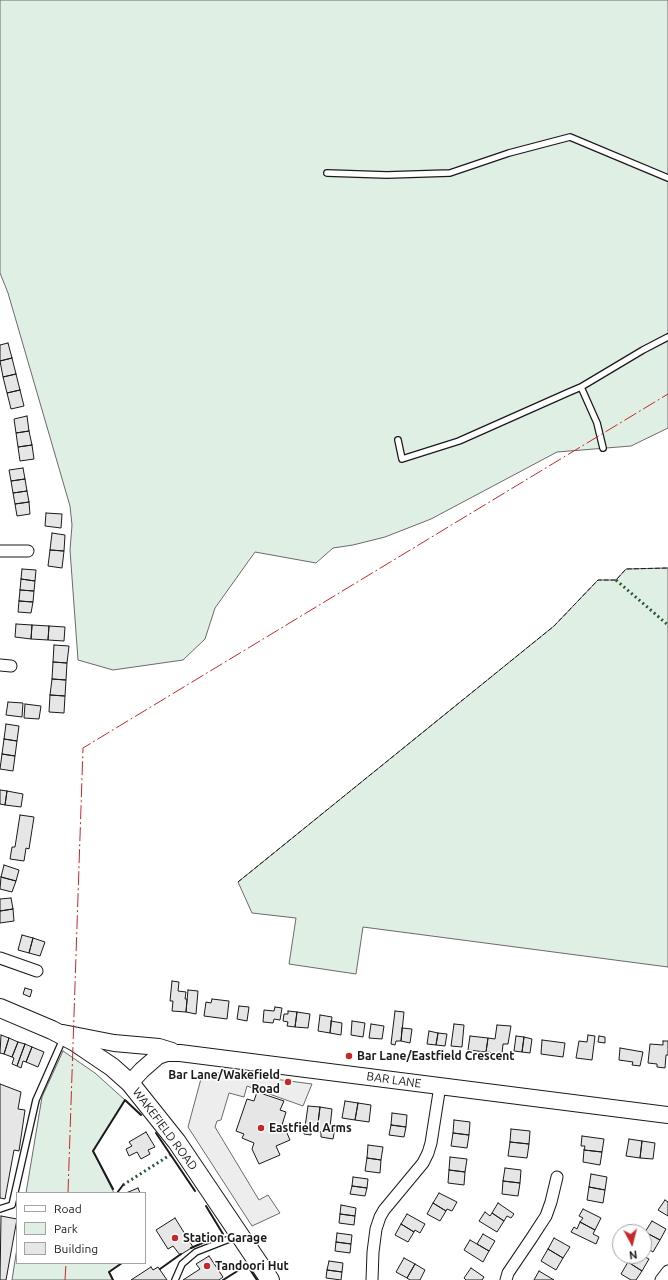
<!DOCTYPE html>
<html>
<head>
<meta charset="utf-8">
<style>
	body { margin:0 }
	#map { position:relative; width:668px; height:1280px; overflow:hidden; background:#fff; font-family:Ubuntu,sans-serif }
	canvas { display:block }
	.legend { position:absolute; left:16px; top:1192px; width:130px; height:72px; box-sizing:border-box; background:#fff; border:1px solid #a3a3a3; margin:0; padding:5px 7px; list-style:none; font-size:12px; color:#1a1a1a }
	.legend li { display:flex; align-items:center; gap:8px; height:20px }
	.legend b { width:20px; border:1px solid #a3a3a3 }
	.north { position:absolute; left:612px; top:1224px; width:40px; height:40px; box-sizing:border-box; background:#fff; border:1px solid #a3a3a3; border-radius:50%; rotate:173deg; font-size:11px; font-weight:700; line-height:16px; text-align:center; color:#1a1a1a }
	.north::after { content:''; display:block; margin:auto; width:14px; height:18px; background:#c62828; clip-path:polygon(50% 0,100% 100%,50% 72%,0 100%) }
</style>
</head>
<body>
<div id="map">
<canvas width="668" height="1280"></canvas>
<ul class="legend">
<li><b style="height:5px;background:#fff"></b>Road</li>
<li><b style="height:11px;background:#e0efe3"></b>Park</li>
<li><b style="height:11px;background:#e6e6e6"></b>Building</li>
</ul>
<div class="north">N</div>
</div>
<script>
const ctx = document.querySelector('canvas').getContext('2d');
ctx.lineJoin = 'round';
function fillPath(path, color) { ctx.fillStyle = color; ctx.fill(path, 'evenodd'); }
const shape = rows => new Path2D(rows.map(r => 'M' + r).join(''));
function strokePath(path, color, width, dash) { ctx.strokeStyle = color; ctx.lineWidth = width; ctx.lineCap = dash ? 'butt' : 'round'; ctx.setLineDash(dash || []); ctx.stroke(path); }
function label(font, color, halo, rows, align = 'center') {
  ctx.font = font + ' Ubuntu,sans-serif'; ctx.lineWidth = 3; ctx.setLineDash([]); ctx.textBaseline = 'middle'; ctx.strokeStyle = halo; ctx.fillStyle = color; for (const [text, x, y, turn = 0] of rows) {
    ctx.save(); ctx.translate(x, y); ctx.rotate((+turn || 0) * Math.PI / 180); ctx.textAlign = isNaN(turn) ? turn : align; if (halo) ctx.strokeText(text, 0, 0); ctx.fillText(text, 0, 0); ctx.restore();
  }
}
const green = shape([
	[0,0,668,0,668,428,631,446,557,452,431,519,385,537,353,545,333,548,316,563,255,552,215,608,205,639,183,660,113,670,78,660,70,550,72,525,70,506,8,293,0,273,0,0],
	[668,568,668,967,363,927,356,974,289,964,296,918,252,913,238,882,554,626,598,580,616,580,626,569,668,568],
	[63,1051,95,1073,125,1100,93,1151,114,1193,26,1193,42,1097,63,1051],
	[17,1248,17,1263,122,1263,109,1272,113,1280,12,1280,17,1248]
]);
fillPath(green, '#e0efe3');
strokePath(green, '#6a6a6a', 1);
const parking = shape([
	[222,1072,312,1084,303,1106,247,1086,244,1097,229,1093,221,1120,217,1121,215,1127,259,1200,268,1195,280,1213,252,1226,188,1127,202,1075,222,1072]
]);
fillPath(parking, '#ededed');
strokePath(parking, '#6a6a6a', 1);
const building = shape([
	[8,343,12,358,0,361,0,345,8,343],
	[12,358,16,374,3,377,0,361,12,358],
	[16,374,20,390,7,393,3,377,16,374],
	[20,390,24,406,11,409,7,393,20,390],
	[27,416,29,431,16,433,14,419,27,416],
	[29,431,32,445,18,447,16,433,29,431],
	[32,445,34,459,20,461,18,447,32,445],
	[23,468,25,479,11,481,9,470,23,468],
	[25,479,27,491,13,493,11,481,25,479],
	[27,491,29,502,15,504,13,493,27,491],
	[29,502,30,514,17,516,15,504,29,502],
	[46,513,62,514,61,528,45,526,46,513],
	[52,533,65,535,64,551,50,550,52,533],
	[50,550,64,551,62,568,48,566,50,550],
	[22,569,36,570,35,581,21,579,22,569],
	[21,579,35,581,34,591,20,590,21,579],
	[20,590,34,591,33,602,19,601,20,590],
	[19,601,33,602,31,613,18,612,19,601],
	[16,624,32,625,31,639,15,637,16,624],
	[32,625,49,626,48,640,31,639,32,625],
	[49,626,65,627,64,641,48,640,49,626],
	[54,645,69,646,67,663,53,662,54,645],
	[53,662,67,663,66,680,52,679,53,662],
	[52,679,66,680,65,696,50,695,52,679],
	[50,695,65,696,64,713,49,712,50,695],
	[8,702,23,703,22,717,6,715,8,702],
	[25,704,41,706,39,719,24,718,25,704],
	[6,724,19,726,17,741,4,739,6,724],
	[4,739,17,741,15,756,2,754,4,739],
	[2,754,15,756,13,771,0,769,2,754],
	[0,790,7,791,5,805,0,804,0,790],
	[7,791,23,794,21,807,5,805,7,791],
	[20,815,34,817,29,849,26,848,24,861,10,859,12,847,15,847,20,815],
	[4,865,19,870,16,881,1,877,4,865],
	[1,877,16,881,12,892,0,889,1,877],
	[11,898,13,909,0,911,0,899,11,898],
	[13,909,14,921,0,923,0,911,13,909],
	[22,935,33,938,29,953,18,950,22,935],
	[33,938,45,942,40,956,29,953,33,938],
	[172,981,179,982,178,991,186,992,185,999,187,999,186,1012,172,1011,173,1001,170,1001,172,981],
	[25,988,32,990,30,997,23,994,25,988],
	[188,990,198,991,196,1014,186,1012,188,990],
	[212,999,229,1001,227,1019,204,1016,206,1002,211,1003,212,999],
	[239,1006,249,1007,247,1021,237,1019,239,1006],
	[275,1007,282,1008,280,1020,274,1019,273,1023,263,1022,264,1010,274,1011,275,1007],
	[288,1011,297,1012,295,1027,287,1026,288,1022,283,1021,284,1014,288,1014,288,1011],
	[395,1011,404,1012,401,1041,396,1041,395,1045,391,1044,395,1011],
	[297,1012,310,1014,308,1028,295,1027,297,1012],
	[320,1015,332,1017,330,1033,318,1031,320,1015],
	[331,1021,342,1023,341,1035,330,1033,331,1021],
	[352,1021,365,1023,363,1037,351,1035,352,1021],
	[371,1024,384,1026,382,1039,369,1038,371,1024],
	[454,1024,464,1025,462,1047,451,1046,454,1024],
	[497,1025,511,1026,508,1044,503,1044,502,1054,486,1052,488,1038,495,1039,497,1025],
	[402,1028,412,1029,410,1043,401,1041,402,1028],
	[429,1031,438,1033,436,1045,427,1044,429,1031],
	[438,1033,447,1034,445,1046,436,1045,438,1033],
	[1,1035,9,1038,4,1054,0,1053,1,1035],
	[588,1035,595,1036,592,1060,576,1058,579,1041,587,1042,588,1035],
	[470,1036,488,1038,486,1052,468,1050,470,1036],
	[516,1036,524,1037,522,1052,514,1051,516,1036],
	[599,1036,605,1037,605,1043,598,1042,599,1036],
	[524,1037,532,1039,530,1053,522,1052,524,1037],
	[9,1038,18,1042,12,1057,4,1054,9,1038],
	[542,1040,565,1043,563,1057,541,1054,542,1040],
	[663,1041,668,1041,668,1055,666,1055,665,1068,657,1067,657,1064,648,1063,650,1044,663,1045,663,1041],
	[18,1042,25,1044,17,1066,12,1064,14,1058,12,1057,18,1042],
	[25,1044,32,1047,26,1062,23,1061,21,1068,17,1066,25,1044],
	[32,1047,44,1052,38,1067,26,1062,32,1047],
	[620,1048,643,1052,640,1066,632,1065,633,1062,619,1060,620,1048],
	[0,1084,21,1092,18,1109,25,1110,19,1151,14,1150,5,1199,0,1198,0,1084],
	[257,1092,284,1101,280,1110,286,1112,282,1125,284,1126,290,1140,276,1146,280,1155,259,1164,252,1149,254,1143,242,1138,244,1134,236,1131,247,1099,254,1101,257,1092],
	[345,1101,358,1103,355,1120,342,1118,345,1101],
	[358,1103,371,1105,369,1122,355,1120,358,1103],
	[308,1106,320,1107,317,1131,311,1131,311,1135,304,1134,308,1106],
	[320,1107,332,1109,330,1127,335,1128,333,1139,321,1137,321,1132,317,1131,320,1107],
	[392,1113,407,1115,406,1127,391,1125,392,1113],
	[454,1120,470,1122,469,1135,453,1133,454,1120],
	[391,1125,406,1127,404,1137,389,1135,391,1125],
	[511,1129,530,1131,529,1144,510,1142,511,1129],
	[146,1132,155,1147,148,1150,150,1154,141,1159,137,1152,129,1156,126,1149,132,1146,129,1142,146,1132],
	[453,1133,469,1135,467,1148,451,1146,453,1133],
	[582,1136,604,1139,602,1152,584,1150,585,1146,581,1146,582,1136],
	[629,1139,642,1141,640,1158,626,1156,629,1139],
	[642,1141,655,1143,653,1159,640,1158,642,1141],
	[510,1142,529,1144,527,1158,508,1156,510,1142],
	[368,1145,383,1147,381,1160,367,1158,368,1145],
	[584,1150,602,1152,600,1165,583,1162,584,1150],
	[450,1157,467,1159,465,1172,449,1170,450,1157],
	[367,1158,381,1160,380,1173,365,1171,367,1158],
	[505,1168,521,1170,520,1183,503,1181,505,1168],
	[449,1170,465,1172,464,1185,448,1183,449,1170],
	[591,1174,607,1177,605,1190,589,1187,591,1174],
	[353,1177,368,1179,367,1188,352,1186,353,1177],
	[503,1181,520,1183,518,1196,502,1194,503,1181],
	[352,1186,367,1188,365,1196,350,1194,352,1186],
	[589,1187,605,1190,603,1203,587,1200,589,1187],
	[138,1188,140,1193,126,1193,138,1188],
	[439,1193,457,1202,452,1211,447,1209,446,1211,433,1203,439,1193],
	[665,1200,668,1202,668,1216,658,1210,665,1200],
	[433,1203,446,1211,440,1221,427,1214,433,1203],
	[498,1203,514,1214,511,1218,507,1216,504,1221,492,1213,498,1203],
	[341,1205,356,1208,355,1216,340,1214,341,1205],
	[583,1209,601,1218,595,1230,580,1222,583,1218,579,1216,583,1209],
	[485,1212,490,1216,492,1213,504,1221,497,1232,479,1221,485,1212],
	[340,1214,355,1216,354,1225,339,1223,340,1214],
	[407,1214,425,1224,420,1233,415,1230,414,1232,401,1224,407,1214],
	[1,1216,17,1219,6,1280,0,1280,1,1216],
	[175,1218,193,1247,180,1255,173,1246,168,1249,156,1230,175,1218],
	[652,1221,666,1229,660,1240,645,1232,652,1221],
	[580,1222,595,1230,593,1234,599,1237,596,1244,571,1232,574,1227,577,1229,580,1222],
	[401,1224,414,1232,408,1242,395,1235,401,1224],
	[645,1232,660,1240,653,1252,644,1247,644,1235,645,1232],
	[337,1233,352,1235,351,1244,336,1242,337,1233],
	[483,1234,495,1241,489,1251,477,1244,483,1234],
	[554,1238,570,1247,563,1258,548,1249,554,1238],
	[470,1240,489,1251,483,1262,464,1250,470,1240],
	[336,1242,351,1244,350,1253,335,1251,336,1242],
	[548,1249,563,1258,556,1270,541,1261,548,1249],
	[209,1256,223,1277,219,1280,183,1280,200,1269,196,1264,209,1256],
	[631,1256,643,1256,649,1259,642,1271,628,1262,631,1256],
	[404,1258,415,1264,407,1278,396,1272,404,1258],
	[329,1261,343,1263,342,1272,327,1270,329,1261],
	[628,1262,642,1271,636,1280,631,1280,621,1274,628,1262],
	[415,1264,425,1270,420,1280,410,1280,407,1278,415,1264],
	[151,1267,153,1270,158,1267,167,1280,131,1280,151,1267],
	[471,1268,484,1277,482,1280,466,1280,464,1278,471,1268],
	[327,1270,342,1272,341,1280,326,1278,327,1270],
	[539,1271,554,1280,534,1280,539,1271]
]);
fillPath(building, '#e6e6e6');
strokePath(building, '#1a1a1a', 1);
const lane = shape([
	[327,173,387,175,450,173,509,153,570,137,668,178],
	[581,387,597,423,603,448],
	[398,440,402,459,459,441,567,393,581,387,643,350,668,337],
	[0,1209,12,1205,36,1100,63,1039],
	[175,1280,182,1264,196,1252,237,1236]
]);
const street = shape([
	[0,551,28,551],
	[0,665,11,666],
	[0,958,37,971],
	[372,1280,373,1252,376,1229,380,1217,384,1210,423,1163,428,1153,431,1143,440,1086],
	[506,1280,508,1273,531,1239,546,1216,551,1202,557,1177],
	[661,1280,668,1271]
]);
const secondary = shape([
	[63,1033,114,1043,159,1047,172,1051],
	[130,1083,142,1070,158,1056,167,1053,180,1053,668,1115]
]);
const primary = shape([
	[0,1008,52,1030,75,1042,112,1067,130,1083,177,1142,270,1280]
]);
strokePath(lane, '#1a1a1a', 8);
strokePath(street, '#1a1a1a', 13);
strokePath(secondary, '#1a1a1a', 18);
strokePath(primary, '#1a1a1a', 20);
strokePath(lane, '#fff', 5.5);
strokePath(street, '#fff', 11);
strokePath(secondary, '#fff', 16);
strokePath(primary, '#fff', 18);
strokePath(shape([
	[616,580,668,625],
	[123,1185,170,1155]
]), '#2b5a34', 3, [2, 3]);
strokePath(shape([
	[238,882,554,626,598,580,616,580,626,569,668,568]
]), '#1a1a1a', 1, [5, 2]);
strokePath(shape([
	[156,1133,195,1191],
	[113,1189,93,1151,125,1100,141,1115],
	[117,1193,123,1185],
	[191,1248,223,1234,206,1206],
	[160,1269,181,1254],
	[113,1280,109,1272,122,1263],
	[223,1280,247,1265,257,1280]
]), '#1a1a1a', 2);
strokePath(shape([
	[68,1193,83,748,668,394],
	[65,1280,66,1263]
]), '#c62828', 1, [14, 3, 2, 3]);
for (const [x, y, r, color] of [
	[349,1056,4,"#c62828"],
	[288,1082,4,"#c62828"],
	[261,1128,4,"#c62828"],
	[175,1238,4,"#c62828"],
	[207,1266,4,"#c62828"]
]) { const dot = new Path2D(); dot.arc(x, y, r, 0, 2 * Math.PI); ctx.fillStyle = color; ctx.fill(dot); strokePath(dot, '#fff', 1.5); }
label('bold 12px', '#1a1a1a', '#fff', [
	["Bar Lane/Eastfield Crescent",357,1056],
	["Bar Lane/Wakefield",280,1075,"right"],
	["Road",280,1089,"right"],
	["Eastfield Arms",269,1128],
	["Station Garage",183,1238],
	["Tandoori Hut",215,1266]
], 'left');
label('12px', '#1a1a1a', '#fff', [
	["BAR LANE",394,1080,8],
	["WAKEFIELD ROAD",165,1129,53]
]);
</script>
</body>
</html>
